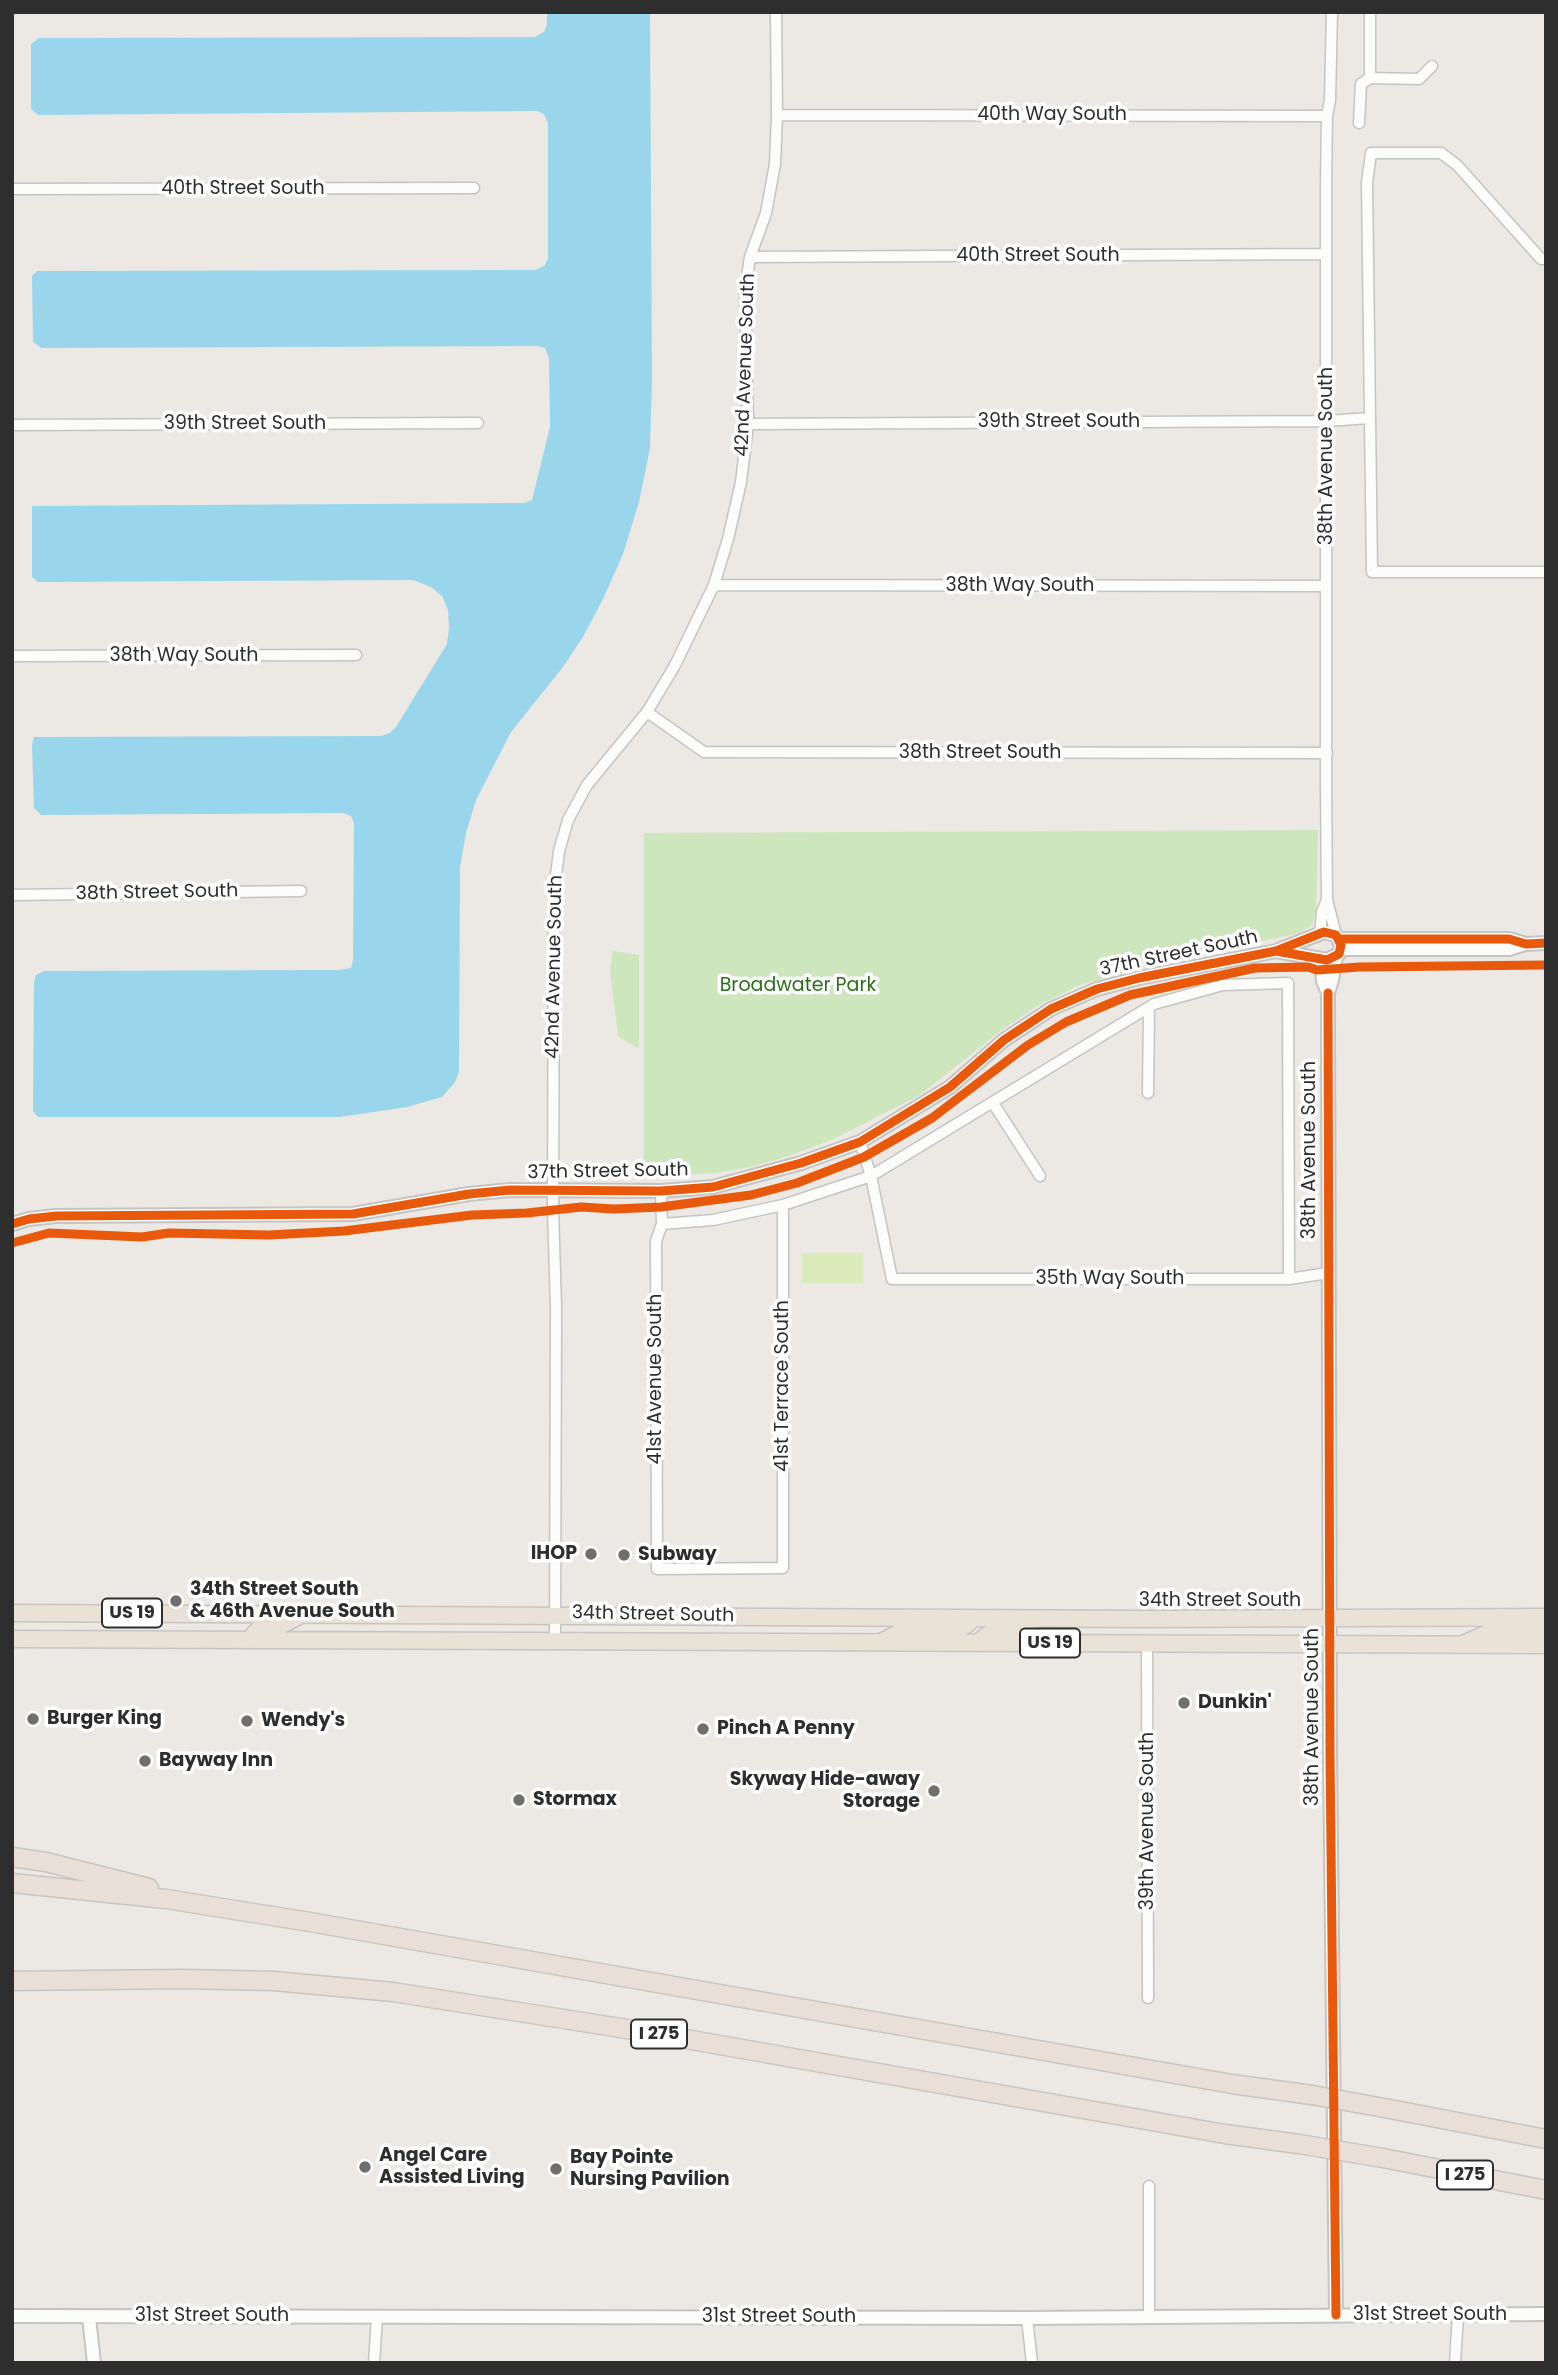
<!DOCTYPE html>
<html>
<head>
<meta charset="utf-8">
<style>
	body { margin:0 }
	#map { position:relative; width:1558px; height:2375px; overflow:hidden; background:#ece8e4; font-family:Poppins,sans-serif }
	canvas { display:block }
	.frame { position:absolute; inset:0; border:14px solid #2e2e2e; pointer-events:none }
</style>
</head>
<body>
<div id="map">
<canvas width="1558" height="2375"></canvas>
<div class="frame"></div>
</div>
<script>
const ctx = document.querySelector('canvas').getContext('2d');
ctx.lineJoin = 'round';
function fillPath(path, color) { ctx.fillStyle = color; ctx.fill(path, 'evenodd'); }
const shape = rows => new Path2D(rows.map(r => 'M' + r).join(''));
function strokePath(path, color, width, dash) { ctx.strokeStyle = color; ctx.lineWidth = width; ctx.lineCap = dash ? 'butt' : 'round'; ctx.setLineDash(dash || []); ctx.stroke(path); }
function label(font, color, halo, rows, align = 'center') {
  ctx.font = font + ' Poppins,sans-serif'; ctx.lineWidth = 7; ctx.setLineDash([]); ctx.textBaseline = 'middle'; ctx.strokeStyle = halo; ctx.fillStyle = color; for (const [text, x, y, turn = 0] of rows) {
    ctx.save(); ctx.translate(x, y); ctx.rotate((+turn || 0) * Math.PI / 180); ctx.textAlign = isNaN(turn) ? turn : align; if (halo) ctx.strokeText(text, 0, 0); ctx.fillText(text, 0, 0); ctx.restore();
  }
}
fillPath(shape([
	[1318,830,1316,912,1312,925,1299,933,1135,969,1080,985,1037,1006,999,1032,920,1095,834,1139,786,1157,751,1167,717,1173,676,1175,644,1173,644,833],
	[613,951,639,955,639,1049,618,1036,610,970]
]), '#cee6be');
fillPath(shape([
	[802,1253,863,1253,863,1283,802,1283]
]), '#d9eabb');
fillPath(shape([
	[547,12,650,12,652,381,650,448,639,502,623,554,604,597,583,637,563,667,511,732,476,800,466,833,460,867,459,1072,455,1082,442,1097,407,1107,340,1117,38,1117,33,1111,34,982,36,975,44,971,339,970,351,968,353,960,354,823,351,816,343,813,41,815,34,808,32,745,34,737,381,736,390,733,396,727,447,644,449,628,448,610,442,596,431,587,413,580,38,582,32,577,32,506,524,503,532,500,550,427,549,358,545,348,538,346,42,348,33,342,32,276,37,271,535,270,544,266,548,259,548,123,544,114,537,111,38,115,31,109,31,44,39,38,535,37,544,32,547,24]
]), '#99d6ec');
const minor = shape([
	[1332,12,1330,100,1327,116,1326,184,1326,783,1327,900,1336,935],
	[1370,12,1370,78],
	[777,115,1327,116],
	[1359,123,1361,84,1370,78,1419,79,1432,66],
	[12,189,474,188],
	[750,257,1326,254],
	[1546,259,1541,259,1457,165,1441,153,1371,153,1367,183,1372,572,1546,572],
	[748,424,1327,421,1370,418],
	[12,425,478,423],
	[714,585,1326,586],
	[12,656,356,655],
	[647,712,704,752,1327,753],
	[12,895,301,891],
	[1320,934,1322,912,1327,900],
	[1148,1093,1149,1007],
	[993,1103,1040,1176],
	[860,1142,871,1176,892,1279,1289,1279,1328,1273],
	[661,1191,662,1224,656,1241,657,1569,783,1568,783,1205],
	[662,1224,713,1220,783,1205,871,1176,1154,1004,1223,985,1288,983,1289,1279],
	[555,1639,556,1307,553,1210,554,891,559,851,568,820,587,785,647,712,674,667,714,585,728,539,741,482,748,424,745,291,750,257,766,213,775,164,777,115,776,12],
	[1147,1644,1148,1998],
	[1149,2186,1149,2316],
	[1027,2318,1032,2363],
	[374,2363,377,2316],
	[1455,2363,1458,2314]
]);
const tertiary = shape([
	[1339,939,1509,939,1526,944,1546,943],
	[1341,949,1509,949,1525,944],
	[1336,957,1332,980,1328,993,1330,1753,1336,2315],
	[1321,959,1323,981,1328,993],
	[12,1224,29,1219,56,1216,353,1214,469,1194,510,1190,661,1191,713,1187,801,1163,860,1142,950,1087,1004,1040,1051,1009,1097,989,1139,978,1276,951,1324,932,1336,935,1341,945,1339,954,1327,960,1276,951],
	[12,2316,1027,2318,1546,2314],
	[89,2317,94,2363]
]);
const trunk = shape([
	[12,1613,1144,1619,1546,1617],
	[12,1639,1546,1645],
	[253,1639,254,1634,259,1629,280,1626,301,1615],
	[881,1642,906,1629,961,1628,969,1623],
	[977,1643,996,1629,1030,1629],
	[1465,1643,1488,1633,1546,1632]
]);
const motorway = shape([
	[12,1857,46,1862,149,1888],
	[12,1883,166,1899,310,1922,1232,2084,1312,2095],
	[12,1981,182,1979,274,1981,393,1992,646,2032,1225,2134,1299,2144],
	[1390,2109,1546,2139],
	[1383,2158,1546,2190]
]);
strokePath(minor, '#c5c4c5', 13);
strokePath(tertiary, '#c5c4c5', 16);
strokePath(trunk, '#c6c5c4', 19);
strokePath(motorway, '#c6c5c4', 21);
strokePath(minor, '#fcfcfb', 10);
strokePath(tertiary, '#fcfcfb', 12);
strokePath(trunk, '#e9e2d6', 16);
strokePath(motorway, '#eadfd6', 18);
const motorwayBridge = shape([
	[1312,2095,1390,2109],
	[1299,2144,1383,2158]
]);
strokePath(motorwayBridge, '#c6c5c4', 21, []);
strokePath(motorwayBridge, '#eadfd6', 18);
strokePath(shape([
	[1339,939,1509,939,1526,944,1546,943],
	[1328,993,1330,1753,1336,2315],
	[12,1224,29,1219,56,1216,353,1214,469,1194,510,1190,661,1191,713,1187,801,1163,860,1142,950,1087,1004,1040,1051,1009,1097,989,1139,978,1276,951,1324,932,1336,935,1341,945,1339,954,1327,960,1276,951],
	[12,1243,49,1233,142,1237,169,1233,269,1235,344,1231,472,1215,527,1213,581,1207,614,1209,661,1207,751,1195,797,1183,864,1157,932,1118,1028,1045,1066,1022,1130,995,1255,968,1308,967,1317,970,1360,967,1546,965]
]), '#e8590c', 9);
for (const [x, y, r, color] of [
	[591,1554,7,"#706f6e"],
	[624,1555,7,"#706f6e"],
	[176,1601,7,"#706f6e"],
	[1184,1703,7,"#706f6e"],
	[33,1719,7,"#706f6e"],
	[247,1721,7,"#706f6e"],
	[703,1729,7,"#706f6e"],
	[145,1761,7,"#706f6e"],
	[934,1791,7,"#706f6e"],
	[519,1800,7,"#706f6e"],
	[365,2167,7,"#706f6e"],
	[556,2169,7,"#706f6e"]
]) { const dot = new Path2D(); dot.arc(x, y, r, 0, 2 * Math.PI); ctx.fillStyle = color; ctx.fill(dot); strokePath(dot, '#fff', 2.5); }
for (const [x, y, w] of [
	[132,1613,60],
	[1050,1643,60],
	[659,2034,56],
	[1465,2175,56]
]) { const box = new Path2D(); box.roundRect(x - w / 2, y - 14.5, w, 29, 5); ctx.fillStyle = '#fff'; ctx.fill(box); strokePath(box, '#2e2e2e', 2); }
label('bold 18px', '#2e2e2e', null, [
	["US 19",132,1613],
	["US 19",1050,1643],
	["I 275",659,2034],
	["I 275",1465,2175]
]);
label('19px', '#2e2e2e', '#fff', [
	["40th Way South",1052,115],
	["40th Street South",243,189],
	["40th Street South",1038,256],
	["42nd Avenue South",746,365,-88],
	["39th Street South",1059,422],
	["39th Street South",245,424],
	["38th Avenue South",1327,456,-90],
	["38th Way South",1020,586],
	["38th Way South",184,656],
	["38th Street South",980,753],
	["38th Street South",157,893,-1],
	["37th Street South",1179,954,-12],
	["42nd Avenue South",555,967,-89],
	["38th Avenue South",1310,1150,-90],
	["37th Street South",608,1172,-1],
	["35th Way South",1110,1279],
	["41st Avenue South",656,1379,-90],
	["41st Terrace South",783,1386,-90],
	["34th Street South",1220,1601],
	["34th Street South",653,1615,1],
	["38th Avenue South",1313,1717,-90],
	["39th Avenue South",1148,1821,-90],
	["31st Street South",1430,2315],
	["31st Street South",212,2316],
	["31st Street South",779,2317]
]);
label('19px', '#2c6e1b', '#fff', [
	["Broadwater Park",798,986]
]);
label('bold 19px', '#2e2e2e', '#fff', [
	["IHOP",577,1554,"right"],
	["Subway",638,1555],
	["34th Street South",190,1590],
	["& 46th Avenue South",190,1612],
	["Dunkin'",1198,1703],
	["Burger King",47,1719],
	["Wendy's",261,1721],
	["Pinch A Penny",717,1729],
	["Bayway Inn",159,1761],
	["Skyway Hide-away",920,1780,"right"],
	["Storage",920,1802,"right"],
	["Stormax",533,1800],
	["Angel Care",379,2156],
	["Assisted Living",379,2178],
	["Bay Pointe",570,2158],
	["Nursing Pavilion",570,2180]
], 'left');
</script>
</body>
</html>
